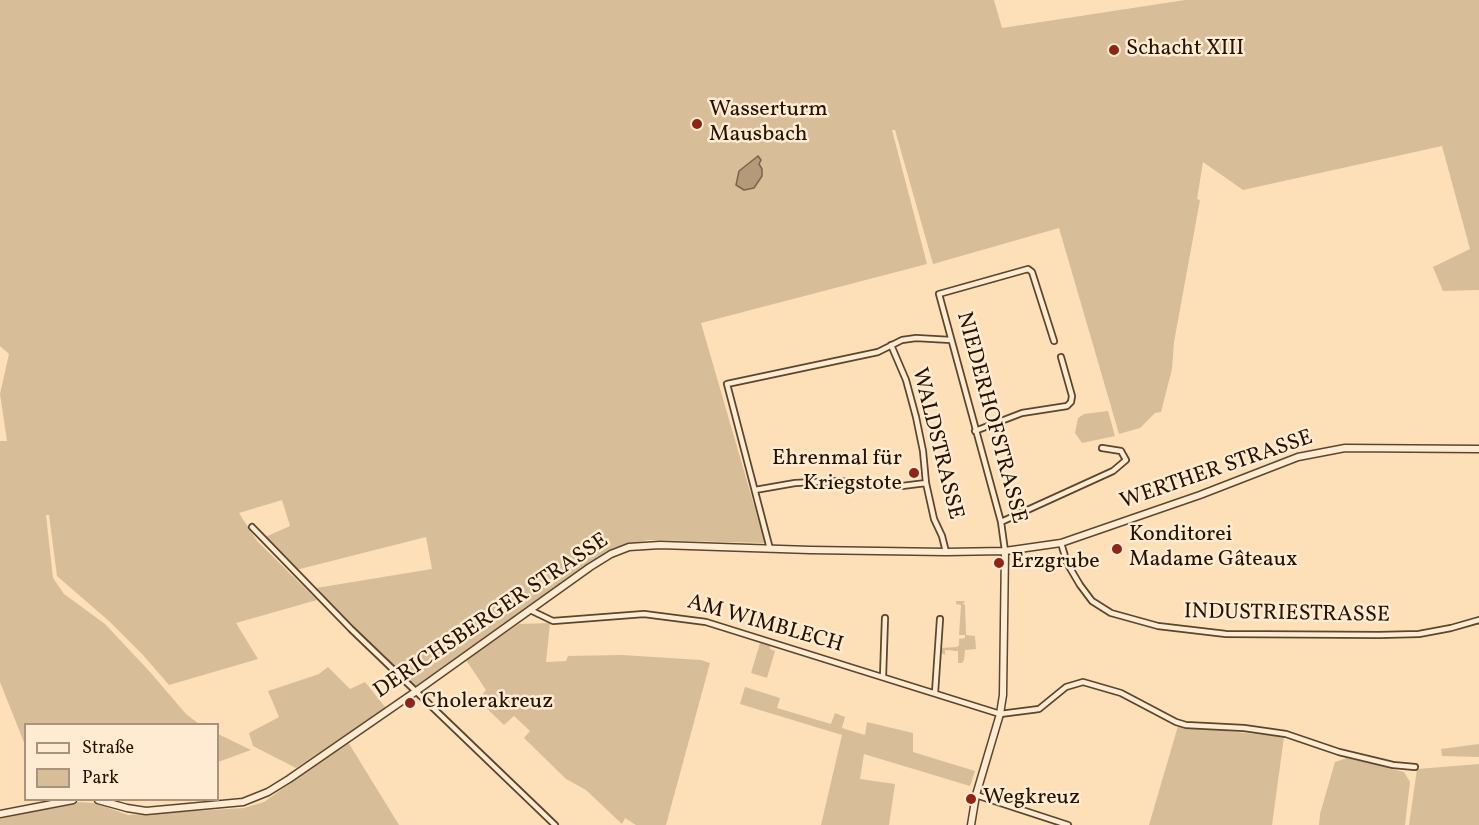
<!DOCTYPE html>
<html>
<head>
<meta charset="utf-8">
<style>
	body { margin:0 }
	#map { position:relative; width:1479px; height:825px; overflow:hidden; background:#fde0b8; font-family:Vollkorn,serif }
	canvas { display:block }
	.legend { position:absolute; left:24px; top:723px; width:195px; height:78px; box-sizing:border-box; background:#feebd1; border:2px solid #a8947d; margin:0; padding:8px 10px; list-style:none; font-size:18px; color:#261200 }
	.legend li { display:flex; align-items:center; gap:12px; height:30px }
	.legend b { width:30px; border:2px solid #a8947d }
</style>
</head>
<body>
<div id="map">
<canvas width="1479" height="825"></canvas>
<ul class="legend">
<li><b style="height:8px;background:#feebd1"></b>Straße</li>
<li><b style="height:16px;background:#d8bd99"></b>Park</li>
</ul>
</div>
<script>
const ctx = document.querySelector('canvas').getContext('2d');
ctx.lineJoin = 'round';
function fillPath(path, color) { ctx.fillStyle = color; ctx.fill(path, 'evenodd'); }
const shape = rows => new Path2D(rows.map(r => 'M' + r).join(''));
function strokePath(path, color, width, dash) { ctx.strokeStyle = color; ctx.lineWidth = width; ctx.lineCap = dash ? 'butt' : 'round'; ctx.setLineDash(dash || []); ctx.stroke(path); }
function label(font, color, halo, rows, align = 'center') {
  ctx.font = font + ' Vollkorn,serif'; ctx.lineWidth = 5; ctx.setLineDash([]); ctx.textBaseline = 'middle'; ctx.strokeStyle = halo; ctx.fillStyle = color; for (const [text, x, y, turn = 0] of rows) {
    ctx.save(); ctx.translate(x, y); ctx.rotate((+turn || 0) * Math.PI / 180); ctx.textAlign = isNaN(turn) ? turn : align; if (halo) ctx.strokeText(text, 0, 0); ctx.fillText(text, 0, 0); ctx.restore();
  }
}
fillPath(shape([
	[0,0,994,0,1002,28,1185,0,1479,0,1479,290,1443,291,1433,267,1470,249,1442,146,1243,190,1203,162,1197,199,1200,200,1174,342,1172,369,1161,412,1155,413,1140,428,1119,434,1059,228,933,264,895,130,892,130,927,264,701,323,765,543,648,540,614,548,580,569,414,687,310,589,432,569,426,537,292,571,292,568,263,538,290,526,282,500,239,513,257,541,317,600,236,623,258,659,169,685,143,655,110,622,57,576,49,515,46,515,53,578,64,594,105,624,150,672,186,714,199,724,26,724,25,745,0,682,0,441,7,441,0,394,9,354,0,346],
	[1108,411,1115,436,1082,443,1075,433,1078,418,1084,414],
	[956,601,965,601,963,604,965,605,966,635,975,636,976,649,965,650,964,660,962,663,958,663,958,651,945,650,945,655,941,653,941,648,957,647,959,645,959,639,965,638,965,635,959,635,961,605,956,604],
	[550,623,546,662,566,661,568,656,622,655,701,660,710,663,666,825,636,825,625,818,622,824,586,790,566,779,524,738,530,731,514,716,504,725,478,700,486,690,466,660,519,624],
	[760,643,770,646,770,649,775,651,767,678,751,673],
	[328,667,350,689,365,682,386,708,296,768,253,746,249,733,279,717,268,691,319,674],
	[745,687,780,698,777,708,831,724,835,713,845,717,842,728,865,735,867,722,913,733,913,752,975,771,970,786,864,754,860,779,895,784,889,825,821,825,842,735,740,704],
	[1178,726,1284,737,1272,825,1149,825],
	[218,734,251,750,218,762],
	[348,742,399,825,0,825,0,819,76,802,95,803,128,815,244,808,264,802],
	[1479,744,1479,757,1442,756,1441,749],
	[1347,758,1404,772,1410,782,1405,825,1319,825,1320,814,1335,762],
	[1479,764,1479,825,1409,825,1417,769]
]), '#d8bd99');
const water = shape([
	[758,156,761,160,759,164,762,169,762,176,754,188,744,190,736,185,739,171,758,156]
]);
fillPath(water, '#b49a79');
strokePath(water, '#7b6449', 1.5);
const minor = shape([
	[891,345,906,380,916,417,923,451,926,483,934,519,942,536,946,552],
	[975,431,1022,413,1067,406,1071,402,1072,396,1061,357],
	[755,490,795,483,836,481,902,486,926,483],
	[1001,522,1113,471,1126,460,1121,451,1102,448],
	[252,527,351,629,555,825],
	[1061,543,1067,563,1080,585,1092,601,1111,613,1158,626,1226,634,1379,635,1419,634,1451,628,1479,620],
	[770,549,727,384,878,352,902,340,916,338,951,340],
	[1005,551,1001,522,939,294,1028,269,1032,272,1054,341],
	[530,610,553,621,644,614,706,622,1000,714,1039,709,1066,687,1083,682,1121,693,1176,722,1186,725,1244,728,1286,734,1339,752,1393,765,1415,767],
	[883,677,885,618],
	[935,693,940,619],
	[976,795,1068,825]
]);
const tertiary = shape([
	[98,800,127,808,146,811,243,802,268,792,289,779,415,692,590,567,611,554,629,547,660,545,810,550,946,552,1005,551,1061,543,1200,495,1298,457,1345,448,1479,449],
	[0,814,73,800],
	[971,825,976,795,1000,714,1003,695,1005,551]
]);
strokePath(minor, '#5c462e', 8);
strokePath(tertiary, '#5c462e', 9);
strokePath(minor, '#feebd1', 4.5);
strokePath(tertiary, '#feebd1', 6);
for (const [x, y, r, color] of [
	[1114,50,6,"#8f2418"],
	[697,124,6,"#8f2418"],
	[914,473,6,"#8f2418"],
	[1117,549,6,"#8f2418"],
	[999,563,6,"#8f2418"],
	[410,703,6,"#8f2418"],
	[971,799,6,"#8f2418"]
]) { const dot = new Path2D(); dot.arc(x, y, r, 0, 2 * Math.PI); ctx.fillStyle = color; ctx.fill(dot); strokePath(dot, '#feebd1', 2); }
label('22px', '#261200', '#feebd1', [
	["Schacht XIII",1126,50],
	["Wasserturm",709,111],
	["Mausbach",709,136],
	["Ehrenmal für",902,460,"right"],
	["Kriegstote",902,485,"right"],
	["Konditorei",1129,536],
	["Madame Gâteaux",1129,561],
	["Erzgrube",1011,563],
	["Cholerakreuz",422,703],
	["Wegkreuz",983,799]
], 'left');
label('22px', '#261200', '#feebd1', [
	["NIEDERHOFSTRASSE",990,418,75],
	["WALDSTRASSE",936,444,76],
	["WERTHER STRASSE",1217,471,-19],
	["INDUSTRIESTRASSE",1287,615,1],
	["DERICHSBERGER STRASSE",492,617,-34],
	["AM WIMBLECH",765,625,16]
]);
</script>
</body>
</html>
